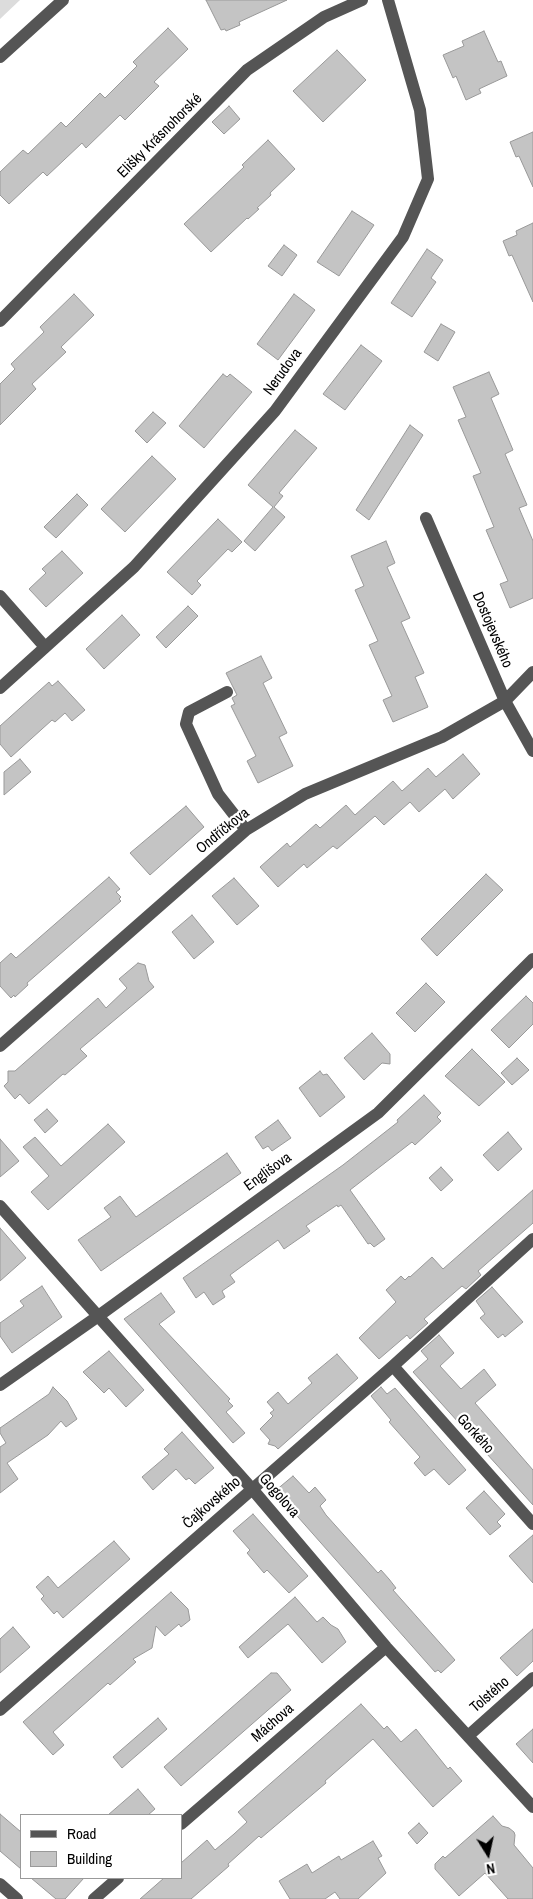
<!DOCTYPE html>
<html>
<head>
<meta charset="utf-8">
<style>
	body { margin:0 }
	#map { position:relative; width:533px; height:1899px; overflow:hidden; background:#fff; font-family:"Archivo Narrow",sans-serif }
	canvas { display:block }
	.legend { position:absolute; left:20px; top:1814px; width:162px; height:65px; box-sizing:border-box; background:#fff; border:1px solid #999; margin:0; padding:6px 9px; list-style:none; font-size:15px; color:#000 }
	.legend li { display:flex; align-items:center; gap:10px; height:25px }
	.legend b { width:25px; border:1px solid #999 }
	.north { position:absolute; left:463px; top:1829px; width:50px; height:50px; -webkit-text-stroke:4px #fff; paint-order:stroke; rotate:170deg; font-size:14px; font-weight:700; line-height:20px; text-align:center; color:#000 }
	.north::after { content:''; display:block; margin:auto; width:18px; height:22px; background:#000; clip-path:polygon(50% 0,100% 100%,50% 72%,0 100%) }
</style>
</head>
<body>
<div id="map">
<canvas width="533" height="1899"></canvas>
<ul class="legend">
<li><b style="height:6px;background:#555"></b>Road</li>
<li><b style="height:14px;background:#c4c4c4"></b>Building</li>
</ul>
<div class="north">N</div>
</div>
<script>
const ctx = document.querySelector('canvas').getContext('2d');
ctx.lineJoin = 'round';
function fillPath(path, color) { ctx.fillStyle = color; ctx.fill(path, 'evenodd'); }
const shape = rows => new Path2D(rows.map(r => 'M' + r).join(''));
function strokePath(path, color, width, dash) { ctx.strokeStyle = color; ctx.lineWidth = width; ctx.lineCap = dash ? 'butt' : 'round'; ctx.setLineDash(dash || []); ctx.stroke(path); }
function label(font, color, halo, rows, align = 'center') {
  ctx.font = font + ' "Archivo Narrow",sans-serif'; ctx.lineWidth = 4.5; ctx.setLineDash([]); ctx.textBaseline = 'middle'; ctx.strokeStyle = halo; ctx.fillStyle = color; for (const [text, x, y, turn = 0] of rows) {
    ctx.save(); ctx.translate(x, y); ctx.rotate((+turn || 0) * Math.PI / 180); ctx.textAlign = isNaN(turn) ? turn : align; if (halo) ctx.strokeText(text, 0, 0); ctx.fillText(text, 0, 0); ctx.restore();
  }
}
fillPath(shape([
	[0,0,20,0,0,19]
]), '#dcdcdc');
const building = shape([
	[206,0,287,0,239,22,240,25,226,31,225,29,221,30,206,0],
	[168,28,188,49,154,82,159,86,125,120,120,115,86,148,82,143,47,176,43,172,9,204,0,195,0,172,23,150,28,154,61,122,66,127,100,93,105,98,137,66,133,62,168,28],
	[484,31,498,62,501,61,507,76,479,89,481,93,466,100,456,76,453,78,443,55,464,46,462,41,484,31],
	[337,50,366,80,323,122,293,91,337,50],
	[229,106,240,119,224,134,212,122,229,106],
	[533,132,533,187,519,156,516,157,510,142,533,132],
	[268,140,295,169,270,193,271,195,257,208,259,209,248,219,247,218,211,252,184,224,244,167,242,165,268,140],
	[352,211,374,225,339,276,317,262,352,211],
	[533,223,533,302,512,255,509,256,503,241,517,235,516,231,533,223],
	[284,245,297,255,282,276,268,266,284,245],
	[427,249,443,260,431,278,436,282,412,317,391,303,427,249],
	[74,294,94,315,61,347,66,352,32,384,36,389,0,425,0,384,15,369,11,364,44,332,40,327,74,294],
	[294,294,315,310,278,360,257,344,294,294],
	[441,324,455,332,438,361,424,352,441,324],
	[361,345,382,361,345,410,323,394,361,345],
	[489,372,499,394,491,398,513,450,505,454,527,505,519,508,533,541,533,598,510,608,500,584,508,581,486,530,494,527,473,476,481,473,458,420,466,417,453,387,489,372],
	[223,374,227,377,230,374,252,392,204,448,179,426,223,374],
	[153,412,166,423,147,443,135,431,153,412],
	[410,425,423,435,369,520,356,510,410,425],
	[295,430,317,448,279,493,283,496,274,507,285,517,255,551,244,541,273,507,248,485,295,430],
	[152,456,176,479,125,532,101,509,152,456],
	[77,494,88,505,56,538,44,527,77,494],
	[218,519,242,542,232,552,228,549,197,581,201,585,192,595,167,572,218,519],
	[386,541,395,563,387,567,410,618,401,622,424,673,415,677,428,707,393,722,383,700,392,696,369,645,378,641,355,590,364,586,351,556,386,541],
	[62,551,83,573,46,607,29,589,46,573,42,569,62,551],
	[188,606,198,616,166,648,156,637,188,606],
	[122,615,140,635,104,669,86,649,122,615],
	[261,656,272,678,263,683,287,733,279,737,293,766,258,783,247,761,256,756,231,706,235,704,232,698,237,695,226,673,261,656],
	[58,681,85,710,72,721,65,713,55,722,52,720,11,757,0,744,0,726,49,682,52,686,58,681],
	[463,754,480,774,453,799,445,789,419,812,410,802,384,825,375,816,337,849,333,846,307,868,304,864,278,887,260,867,287,843,290,847,316,824,320,828,346,805,355,815,393,781,402,791,428,768,436,777,463,754],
	[20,759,31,772,4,795,4,772,20,759],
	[186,806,204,827,150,875,130,853,186,806],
	[486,874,503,890,437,956,421,939,486,874],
	[109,877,120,889,116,892,121,897,119,899,121,901,27,983,28,985,15,997,14,995,11,998,0,986,0,963,11,953,16,958,109,877],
	[234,878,259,906,237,925,212,896,234,878],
	[192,915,214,942,194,959,172,932,192,915],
	[138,963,145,965,149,981,154,987,80,1049,87,1056,65,1075,63,1074,29,1104,20,1094,15,1099,4,1086,8,1082,8,1071,15,1071,98,998,106,1008,127,988,119,979,138,963],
	[426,983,445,1002,415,1032,396,1013,426,983],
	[526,996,533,1003,533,1024,509,1048,491,1030,526,996],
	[372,1033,390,1054,390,1064,382,1063,364,1080,344,1058,372,1033],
	[472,1049,505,1082,479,1106,445,1076,472,1049],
	[517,1058,529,1070,512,1085,501,1073,517,1058],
	[320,1071,323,1075,327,1074,345,1097,320,1117,299,1088,320,1071],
	[424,1095,441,1113,437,1117,441,1121,415,1145,412,1142,350,1190,385,1239,374,1247,370,1243,368,1244,341,1205,338,1207,337,1205,306,1226,310,1231,284,1249,278,1240,230,1275,235,1282,222,1291,225,1297,213,1305,204,1292,196,1298,183,1278,343,1165,398,1122,397,1120,424,1095],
	[47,1109,58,1121,45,1133,34,1120,47,1109],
	[278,1120,291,1138,272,1151,268,1146,263,1149,255,1137,278,1120],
	[108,1124,125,1142,48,1210,31,1192,49,1176,23,1147,35,1137,61,1166,108,1124],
	[508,1132,522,1149,498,1171,483,1155,508,1132],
	[0,1139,19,1161,0,1177,0,1139],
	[227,1153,241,1173,101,1271,78,1240,111,1217,104,1208,120,1196,136,1217,227,1153],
	[441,1167,453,1180,441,1191,429,1178,441,1167],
	[533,1190,533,1223,478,1271,481,1275,466,1289,462,1286,424,1319,428,1323,410,1339,407,1335,379,1359,359,1338,396,1302,386,1290,401,1276,405,1280,409,1276,410,1277,432,1257,443,1269,533,1190],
	[0,1228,26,1258,0,1281,0,1228],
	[42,1286,62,1317,12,1353,0,1336,0,1323,24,1306,20,1301,42,1286],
	[492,1287,523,1322,505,1337,503,1334,498,1338,480,1318,485,1314,476,1301,492,1287],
	[161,1293,175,1312,159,1324,230,1399,228,1401,233,1406,226,1412,245,1433,233,1443,124,1319,161,1293],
	[439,1335,454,1353,440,1366,461,1389,484,1369,496,1385,475,1403,533,1470,533,1505,413,1372,428,1359,421,1351,439,1335],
	[109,1351,144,1390,126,1407,109,1388,104,1393,83,1372,109,1351],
	[337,1354,358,1378,278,1449,275,1446,268,1444,270,1440,260,1429,273,1416,270,1413,274,1410,267,1402,278,1392,288,1404,312,1383,308,1378,337,1354],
	[53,1387,67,1401,77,1419,66,1427,61,1421,48,1435,7,1463,18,1479,0,1493,0,1447,6,1443,0,1433,0,1428,49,1394,53,1387],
	[381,1387,387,1394,395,1388,466,1470,449,1485,434,1469,425,1476,414,1463,420,1457,389,1422,391,1420,371,1396,381,1387],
	[182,1432,214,1468,195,1484,189,1478,186,1480,176,1469,153,1490,142,1477,169,1454,164,1449,182,1432],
	[293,1476,309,1493,315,1487,326,1500,320,1506,326,1515,378,1573,381,1570,389,1579,396,1588,393,1590,455,1660,441,1673,438,1670,435,1672,275,1491,293,1476],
	[484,1491,505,1514,497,1522,501,1526,490,1535,466,1508,484,1491],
	[253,1514,308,1576,289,1593,267,1570,264,1573,247,1553,250,1550,233,1531,253,1514],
	[533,1535,533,1583,509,1556,533,1535],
	[114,1541,130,1559,63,1618,57,1611,54,1614,41,1599,44,1596,36,1587,48,1576,58,1588,114,1541],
	[171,1592,188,1609,190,1620,181,1627,179,1624,165,1636,156,1626,152,1648,133,1659,136,1662,110,1685,108,1683,53,1732,64,1745,53,1755,23,1722,171,1592],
	[295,1597,317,1622,323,1617,331,1625,338,1629,346,1642,322,1663,288,1624,248,1658,239,1647,295,1597],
	[13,1627,30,1647,0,1673,0,1639,13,1627],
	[533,1629,533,1661,517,1676,500,1658,533,1629],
	[271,1673,277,1673,291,1690,181,1786,164,1767,271,1673],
	[361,1704,384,1729,387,1726,401,1742,416,1729,448,1769,450,1767,462,1781,433,1807,373,1739,325,1781,326,1783,261,1838,259,1836,228,1864,229,1866,191,1899,140,1899,164,1878,181,1878,181,1863,207,1840,215,1850,234,1834,247,1822,238,1812,361,1704],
	[158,1718,167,1729,122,1768,113,1757,158,1718],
	[533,1729,533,1763,516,1744,533,1729],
	[138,1789,155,1809,148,1815,108,1815,138,1789],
	[0,1814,21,1832,21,1869,0,1851,0,1814],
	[493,1816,502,1826,509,1828,514,1832,515,1835,514,1845,533,1868,533,1899,508,1899,485,1873,459,1896,435,1869,435,1864,443,1856,445,1858,493,1816],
	[419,1823,428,1833,417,1844,408,1833,419,1823],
	[373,1841,382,1856,378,1858,386,1873,358,1899,340,1899,335,1892,325,1899,290,1899,279,1881,307,1864,312,1873,339,1856,341,1860,373,1841],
	[31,1878,84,1878,65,1899,56,1899,31,1878]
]);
fillPath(building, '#c4c4c4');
strokePath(building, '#999', 1);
strokePath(shape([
	[0,57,63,0],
	[0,321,247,70,324,17,362,0],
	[426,518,505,701,533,751],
	[0,596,45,647],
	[0,688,134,567,275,411,403,237,428,179,420,110,388,0],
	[227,692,189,712,186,724,218,794,246,830],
	[0,1046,246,830,305,794,442,737,505,701,533,672],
	[0,1206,253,1490,386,1647,533,1807],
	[393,1366,533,1524],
	[0,1385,97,1317,378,1113,533,959],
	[0,1710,393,1366,533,1239],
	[468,1736,533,1678],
	[181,1824,386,1647],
	[0,1884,17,1899],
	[94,1899,118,1878]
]), '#555', 12);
label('15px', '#000', '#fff', [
	["Elišky Krásnohorské",160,136,-45],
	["Nerudova",283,372,-54],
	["Dostojevského",492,630,67],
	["Ondříčkova",223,831,-39],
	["Englišova",268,1172,-36],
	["Gorkého",475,1434,48],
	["Gogolova",279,1496,49],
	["Čajkovského",212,1503,-41],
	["Tolstého",490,1695,-41],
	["Máchova",273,1723,-41]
]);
</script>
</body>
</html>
